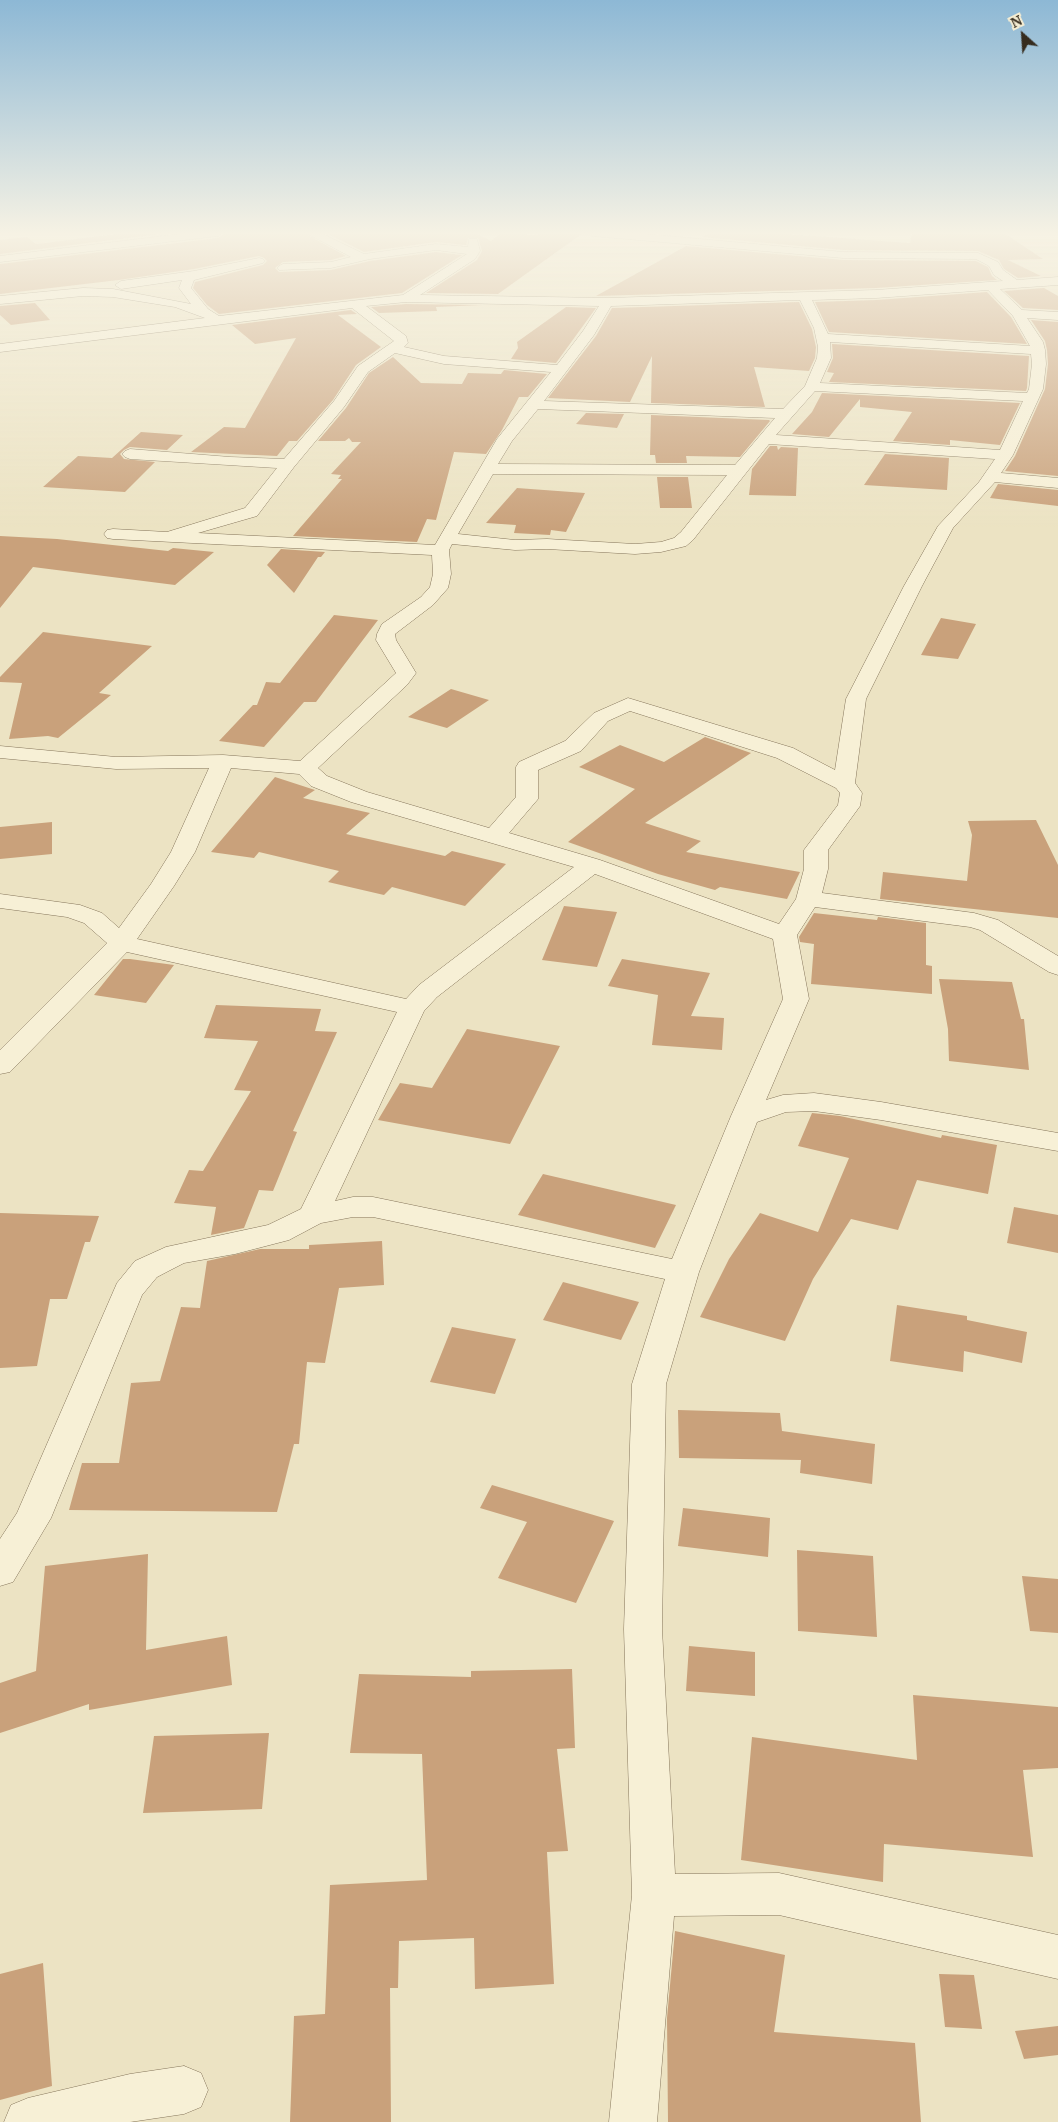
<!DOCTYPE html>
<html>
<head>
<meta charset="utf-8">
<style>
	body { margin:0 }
	#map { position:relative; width:1058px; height:2122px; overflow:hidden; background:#ece3c3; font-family:"PT Serif",serif }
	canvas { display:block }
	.north { position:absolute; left:998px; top:10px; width:50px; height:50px; -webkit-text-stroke:4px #f4edd3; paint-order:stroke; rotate:334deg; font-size:14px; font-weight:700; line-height:20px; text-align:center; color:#362c1e }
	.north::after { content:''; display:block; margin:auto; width:18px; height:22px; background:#362c1e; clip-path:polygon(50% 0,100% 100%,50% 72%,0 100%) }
</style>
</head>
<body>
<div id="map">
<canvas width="1058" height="2122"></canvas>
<div class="north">N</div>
</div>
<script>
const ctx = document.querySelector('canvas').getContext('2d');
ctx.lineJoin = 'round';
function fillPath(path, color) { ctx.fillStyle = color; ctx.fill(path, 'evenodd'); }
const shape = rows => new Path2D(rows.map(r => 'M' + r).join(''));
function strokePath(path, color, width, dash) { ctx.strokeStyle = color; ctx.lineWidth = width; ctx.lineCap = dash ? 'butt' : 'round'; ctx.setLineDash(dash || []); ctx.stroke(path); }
fillPath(shape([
	[125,233,168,233,0,254,0,240,27,237,36,244],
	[225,233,304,233,346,256,331,260,283,262,275,268,279,272,331,270,370,261,436,252,462,255,402,293,219,314,207,305,193,288,195,282,263,265,267,261,264,258,259,256,194,269,119,280,0,294,0,264,218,238],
	[326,233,475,233,491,241,501,233,537,235,541,233,583,233,498,294,426,293,477,260,482,251,478,238,468,238,466,245,436,242,364,252],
	[710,233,772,233,910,243,912,233,1004,233,1043,259,1008,260,1041,276,1018,278,1004,269,999,260,978,251,843,250,702,237],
	[686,246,843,260,976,261,988,267,992,276,997,280,876,288,596,296],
	[1044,288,1058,296,1058,310,1023,308,1004,291],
	[987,292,1011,317,1027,344,829,332,815,302,876,300],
	[799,302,812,329,816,347,815,358,809,371,754,367,765,407,651,403,652,356,630,402,548,398,596,336,612,308],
	[35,303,50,320,11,325,0,315,0,306],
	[406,304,483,305,436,307,437,311,379,313,371,307],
	[566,307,596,308,556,363,511,359,518,348,517,342],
	[351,310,357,314,338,315,381,347,356,365,333,400,297,441,289,441,277,456,191,452,224,427,245,428,296,338,255,344,232,325],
	[1031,320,1058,322,1058,476,1005,471,1015,456,1045,389,1048,364,1047,350,1045,341],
	[832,344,1029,356,1027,388,1026,391,829,382,834,373,827,372,833,358],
	[393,357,421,383,462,384,468,373,501,374,504,370,547,374,528,397,519,397,502,430,486,454,454,452,436,520,427,519,417,542,293,536,342,479,338,479,341,475,331,474,361,442,352,442,349,438,345,441,318,441,346,408,369,373],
	[822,393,1020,403,1000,445,950,440,950,445,893,441,912,412,860,407,860,399,829,437,792,434,812,412],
	[586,413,624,414,617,428,576,424],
	[651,415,769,420,770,421,740,457,686,456,687,463,656,463,655,455,650,455],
	[141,432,183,435,167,450,130,447,124,450,120,454,124,459,155,462,125,492,43,487,78,456,112,458],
	[770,446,777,446,778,450,781,447,798,448,796,496,749,495,752,469],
	[885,454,949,458,947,490,864,485],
	[657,477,688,477,692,508,660,508],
	[998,484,1058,490,1058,506,990,498],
	[517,488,585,493,566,532,551,530,550,535,514,533,516,525,486,523],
	[0,536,57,539,168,551,173,548,214,552,175,585,33,567,0,608],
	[281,549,325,552,321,557,318,557,294,593,267,565],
	[334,615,378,620,316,702,304,702,264,747,219,741,253,705,257,705,266,682,280,683],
	[941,618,976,624,958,659,921,655],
	[43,632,152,646,99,693,111,695,58,738,48,736,9,739,22,683,0,682,0,677],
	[451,689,489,700,447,728,408,717],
	[705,737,751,753,645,823,701,841,686,852,800,872,787,899,720,887,715,890,658,874,568,842,635,789,579,767,620,745,664,762],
	[275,777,315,790,303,798,370,813,346,834,445,856,452,851,506,864,465,906,392,887,384,895,328,882,339,871,259,852,254,858,211,852],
	[1036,820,1058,865,1058,918,880,899,883,872,967,881,972,835,968,821],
	[52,822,52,854,0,859,0,827],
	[564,906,617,912,597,967,542,960],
	[814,913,877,920,878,917,926,923,926,965,932,966,932,994,811,984,814,944,800,942,799,937],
	[123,959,130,959,174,965,146,1003,94,995],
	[622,959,710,973,691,1016,724,1018,722,1050,652,1045,658,995,608,986],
	[939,979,1012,982,1021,1019,1024,1019,1029,1070,949,1061,948,1029],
	[216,1005,321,1009,315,1031,337,1032,293,1131,297,1132,273,1191,259,1190,244,1228,211,1235,216,1207,174,1203,189,1170,203,1171,251,1091,234,1090,258,1041,204,1038],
	[467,1029,560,1046,510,1144,378,1120,400,1083,432,1088],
	[812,1113,840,1116,941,1138,942,1135,997,1145,988,1194,917,1180,898,1230,851,1219,813,1279,785,1341,700,1317,729,1259,760,1213,818,1232,849,1158,798,1146],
	[543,1174,676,1205,655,1248,518,1215],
	[1014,1207,1058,1215,1058,1253,1007,1243],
	[0,1213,99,1216,90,1242,85,1242,67,1299,50,1299,37,1366,0,1368],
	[382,1241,384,1285,339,1288,325,1363,307,1362,299,1444,294,1444,277,1512,69,1510,82,1463,119,1463,131,1383,160,1381,181,1307,200,1308,207,1261,260,1249,309,1249,309,1245],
	[563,1282,639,1302,621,1340,543,1320],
	[897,1305,967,1316,967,1320,1027,1332,1022,1363,964,1351,963,1372,890,1361],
	[452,1327,516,1339,495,1394,430,1382],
	[678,1410,780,1413,782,1431,875,1444,872,1484,800,1473,801,1460,679,1458],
	[492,1485,614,1521,576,1603,498,1578,527,1522,480,1508],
	[683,1508,770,1518,768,1557,678,1546],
	[797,1550,873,1556,877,1637,798,1631],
	[148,1554,146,1650,227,1636,232,1685,89,1710,89,1704,0,1733,0,1683,36,1671,45,1566],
	[1022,1576,1058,1579,1058,1633,1030,1631],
	[689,1646,755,1652,755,1696,686,1691],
	[572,1669,575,1748,557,1749,568,1851,547,1852,554,1984,475,1989,474,1938,399,1941,398,1988,390,1988,391,2122,290,2122,294,2016,325,2014,330,1885,427,1880,422,1754,350,1753,359,1674,471,1677,471,1671],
	[913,1695,1058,1707,1058,1768,1023,1770,1033,1857,884,1844,883,1882,741,1860,752,1737,917,1760],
	[269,1733,262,1809,143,1813,154,1736],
	[675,1931,785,1955,774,2032,915,2043,921,2122,668,2122,667,2018],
	[43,1963,52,2086,0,2100,0,1974],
	[939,1974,974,1975,982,2029,945,2027],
	[1058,2026,1058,2055,1024,2059,1015,2031]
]), '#c9a17b');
const minor = shape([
	[187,233,223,233,218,236,0,262,0,256,187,233],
	[306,233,321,233,364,254,436,244,468,247,469,239,477,239,480,251,475,259,420,295,607,298,876,290,1003,281,994,275,989,266,976,259,843,258,592,236,587,233,635,233,843,252,978,253,998,262,1003,270,1017,280,1058,277,1058,285,1000,289,1022,310,1058,312,1058,320,1027,318,1043,342,1045,350,1046,364,1043,389,1013,455,1001,473,1058,478,1058,488,995,482,953,528,922,586,866,699,855,783,862,793,860,806,828,850,828,869,822,893,974,913,998,920,1058,956,1058,975,1049,972,980,930,970,927,815,907,797,935,809,999,766,1100,783,1095,814,1093,881,1102,1058,1133,1058,1151,881,1120,814,1111,786,1112,757,1122,699,1272,666,1384,662,1629,675,1874,779,1873,1058,1935,1058,1979,779,1915,674,1916,657,2122,609,2122,632,1895,624,1629,632,1384,665,1279,373,1217,353,1217,321,1223,289,1240,235,1254,184,1263,157,1277,142,1295,51,1518,13,1582,0,1586,0,1539,17,1513,117,1283,135,1261,166,1247,268,1225,301,1209,397,1012,127,952,10,1072,0,1074,0,1050,107,943,84,923,67,917,0,908,0,894,80,905,102,913,119,928,151,884,171,852,209,768,116,769,0,758,0,746,116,757,223,755,300,761,396,673,376,640,377,634,382,624,421,597,430,587,433,574,432,555,113,539,107,538,104,534,107,530,113,529,167,532,245,508,277,468,130,459,125,457,122,454,125,451,130,449,230,457,284,459,334,401,358,366,394,341,352,308,0,352,0,344,205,318,175,307,113,297,83,296,0,304,0,296,83,288,113,289,191,304,179,288,182,280,121,289,115,285,121,281,194,271,259,258,263,259,265,261,263,263,194,280,191,288,208,309,219,316,403,295,467,254,436,250,370,259,331,268,279,270,277,268,279,266,283,264,331,262,351,257,306,233],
	[988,290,1013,316,1030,346,828,334,812,300,876,298,988,290],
	[800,300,814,328,818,347,817,358,805,386,783,409,544,401,594,335,611,306,800,300],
	[406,302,599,306,583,331,557,365,444,356,404,347,408,343,406,336,366,306,406,302],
	[830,342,1031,354,1032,364,1029,389,1027,393,820,383,831,358,830,342],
	[395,353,444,364,551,372,497,439,435,545,198,533,257,516,294,467,344,407,368,372,395,353],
	[815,391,1023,401,1000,450,776,435,815,391],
	[538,409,775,418,735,465,498,464,512,441,538,409],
	[769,444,995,459,979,482,938,526,904,586,846,699,835,770,793,748,628,698,594,713,565,741,519,762,516,767,516,797,489,828,367,792,327,776,318,768,407,685,416,673,396,640,395,634,433,605,448,588,451,574,449,550,452,544,515,550,547,549,635,554,661,552,686,546,693,540,769,444],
	[493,474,727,475,681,532,674,538,661,542,635,544,547,539,515,540,458,534,493,474],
	[630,711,777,758,836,788,840,793,838,805,804,850,804,869,796,899,779,924,600,860,509,833,538,799,538,770,581,751,608,721,630,711],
	[231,768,299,774,311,786,351,802,574,867,419,985,406,999,137,939,174,886,195,852,231,768],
	[595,874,773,939,783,999,731,1116,672,1259,373,1197,353,1197,335,1201,424,1011,437,997,595,874],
	[184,2066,201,2073,208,2090,201,2107,184,2114,130,2122,4,2122,11,2105,28,2098,130,2074,184,2066]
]);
strokePath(minor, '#85755b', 1);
fillPath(minor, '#f7f0d6');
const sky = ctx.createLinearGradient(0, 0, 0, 530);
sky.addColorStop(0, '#8db8d5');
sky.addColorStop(0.44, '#f6f2e4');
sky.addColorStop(1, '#f6f2e400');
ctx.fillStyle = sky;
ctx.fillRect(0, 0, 1058, 530);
</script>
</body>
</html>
